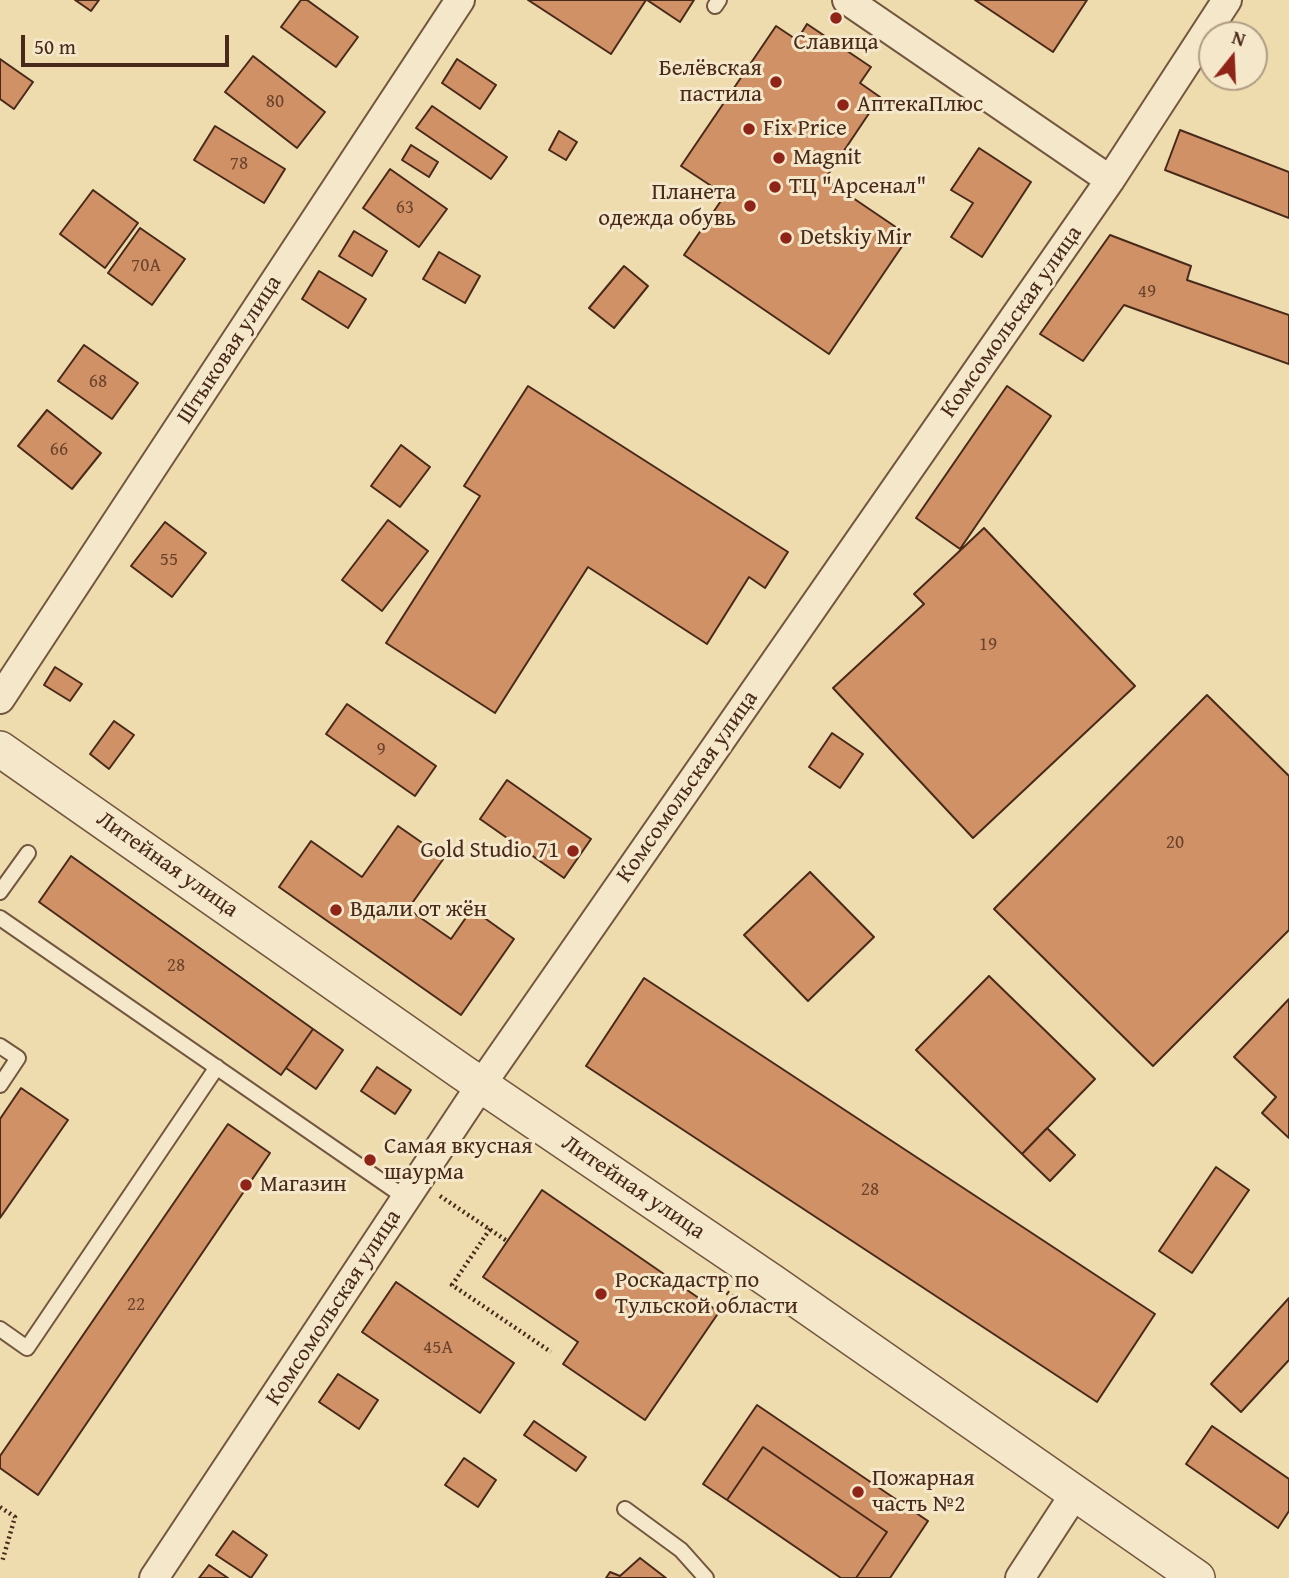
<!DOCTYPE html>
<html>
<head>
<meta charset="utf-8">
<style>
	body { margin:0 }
	#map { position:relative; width:1289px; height:1578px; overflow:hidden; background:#efdcae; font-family:"Gentium Book Plus",serif }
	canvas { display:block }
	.north { position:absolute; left:1198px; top:21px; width:70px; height:70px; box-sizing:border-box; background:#f5e8ca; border:2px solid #b09c84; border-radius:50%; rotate:18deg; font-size:19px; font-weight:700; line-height:28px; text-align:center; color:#48291a }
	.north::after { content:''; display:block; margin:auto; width:24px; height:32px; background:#8f2418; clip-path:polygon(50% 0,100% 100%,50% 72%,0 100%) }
	.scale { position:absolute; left:21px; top:35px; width:208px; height:32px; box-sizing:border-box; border:4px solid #48291a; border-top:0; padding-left:9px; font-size:21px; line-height:24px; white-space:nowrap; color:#48291a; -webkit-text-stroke:5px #f5e8ca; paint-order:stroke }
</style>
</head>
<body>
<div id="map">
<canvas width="1289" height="1578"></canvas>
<div class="north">N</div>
<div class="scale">50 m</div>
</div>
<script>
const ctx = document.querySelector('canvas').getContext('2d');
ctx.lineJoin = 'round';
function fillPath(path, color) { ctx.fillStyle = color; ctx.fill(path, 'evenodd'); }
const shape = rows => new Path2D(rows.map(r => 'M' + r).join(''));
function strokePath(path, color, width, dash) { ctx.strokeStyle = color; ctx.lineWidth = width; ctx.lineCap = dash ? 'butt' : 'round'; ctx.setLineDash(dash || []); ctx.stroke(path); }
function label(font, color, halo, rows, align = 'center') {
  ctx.font = font + ' "Gentium Book Plus",serif'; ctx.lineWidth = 6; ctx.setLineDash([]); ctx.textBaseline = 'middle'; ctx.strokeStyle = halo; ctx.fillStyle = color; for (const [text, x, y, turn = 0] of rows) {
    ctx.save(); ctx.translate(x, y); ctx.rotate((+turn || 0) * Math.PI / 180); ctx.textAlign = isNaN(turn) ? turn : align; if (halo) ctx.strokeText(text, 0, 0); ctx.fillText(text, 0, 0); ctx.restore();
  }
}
const building = shape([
	[75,0,99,0,91,11,75,0],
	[301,0,307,0,358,37,336,67,281,27,301,0],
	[528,0,646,0,611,54,528,0],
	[647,0,694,0,680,22,647,0],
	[975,0,1087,0,1053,52,975,0],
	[807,24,871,67,860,83,880,97,825,179,909,236,829,354,684,255,725,195,681,166,776,26,797,40,807,24],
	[253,56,325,112,297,148,225,92,253,56],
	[0,59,33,82,14,109,0,99,0,59],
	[457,59,496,85,480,109,442,83,457,59],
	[432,106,507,157,491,179,416,128,432,106],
	[215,126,285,169,264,203,194,160,215,126],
	[1180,130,1289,172,1289,218,1165,170,1180,130],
	[559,131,577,142,566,160,549,150,559,131],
	[411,145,438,162,429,177,402,160,411,145],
	[979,148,1031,182,982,257,951,237,973,203,951,190,979,148],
	[390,169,447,209,419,247,363,208,390,169],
	[93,190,138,223,105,268,60,234,93,190],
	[140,228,185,259,152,305,108,273,140,228],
	[354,231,387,251,372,276,339,256,354,231],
	[1110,235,1191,266,1187,280,1289,315,1289,364,1124,305,1083,361,1040,334,1110,235],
	[439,252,480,276,465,303,423,279,439,252],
	[624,266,648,286,614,328,589,308,624,266],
	[319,271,366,299,348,328,302,299,319,271],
	[84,345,138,383,112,419,58,381,84,345],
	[528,386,788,552,765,588,749,577,707,644,588,567,495,713,386,643,480,496,464,486,528,386],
	[1007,386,1051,416,960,549,916,518,1007,386],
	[47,410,101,453,72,489,18,446,47,410],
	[401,445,430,467,400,507,371,486,401,445],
	[388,520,428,551,382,611,342,580,388,520],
	[165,522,206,553,172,597,131,566,165,522],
	[984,528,1135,686,973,838,833,688,924,604,914,594,984,528],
	[55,667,82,684,70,701,44,685,55,667],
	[1207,695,1289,776,1289,930,1153,1066,994,909,1207,695],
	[347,704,436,766,415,796,326,734,347,704],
	[114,721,134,735,109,769,90,754,114,721],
	[832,733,863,754,840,788,809,767,832,733],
	[507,780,591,839,564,878,480,819,507,780],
	[398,826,444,858,408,909,451,939,472,909,514,939,461,1015,279,887,311,841,362,877,398,826],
	[71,856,313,1029,281,1075,39,902,71,856],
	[810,872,874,937,808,1001,744,935,810,872],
	[989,976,1095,1079,1022,1154,916,1050,989,976],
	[644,978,1155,1314,1097,1402,586,1066,644,978],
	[1289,999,1289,1138,1262,1113,1276,1097,1234,1057,1289,999],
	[313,1029,343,1050,316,1089,286,1068,313,1029],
	[377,1067,411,1090,395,1114,361,1091,377,1067],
	[21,1088,68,1120,0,1218,0,1119,21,1088],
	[228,1124,270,1153,38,1495,0,1468,0,1456,228,1124],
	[1047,1128,1075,1155,1050,1181,1022,1154,1047,1128],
	[1216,1167,1249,1190,1192,1273,1159,1251,1216,1167],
	[542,1190,719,1312,645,1420,563,1364,578,1342,483,1277,542,1190],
	[396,1282,514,1363,480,1413,362,1332,396,1282],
	[1289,1298,1289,1360,1241,1412,1211,1384,1289,1298],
	[338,1374,378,1400,359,1429,319,1402,338,1374],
	[757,1405,928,1521,890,1578,856,1578,887,1532,763,1447,727,1500,703,1484,757,1405],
	[534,1421,586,1457,576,1471,524,1435,534,1421],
	[1212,1426,1289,1479,1289,1511,1278,1528,1186,1464,1212,1426],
	[763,1447,887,1532,856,1578,841,1578,727,1500,763,1447],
	[464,1458,496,1480,478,1507,445,1485,464,1458],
	[233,1531,267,1555,251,1578,216,1555,233,1531],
	[640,1558,666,1578,606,1578,610,1572,620,1576,640,1558],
	[209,1565,228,1578,199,1578,209,1565]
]);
fillPath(building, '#d19166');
strokePath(building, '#48291a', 2);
const service = shape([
	[715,6,719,0],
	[0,892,28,853],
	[0,918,406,1198],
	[0,1046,18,1058,0,1085],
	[0,1329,27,1348,217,1067],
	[625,1509,681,1550,706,1578]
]);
const minor = shape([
	[847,0,1110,180],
	[0,699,460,0],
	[154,1578,481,1085,1110,180,1227,0],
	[1020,1578,1076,1492]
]);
const tertiary = shape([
	[0,749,462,1072,772,1282,1197,1578]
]);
strokePath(service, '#72563f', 18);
strokePath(minor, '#72563f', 32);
strokePath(tertiary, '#72563f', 38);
strokePath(shape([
	[440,1196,507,1241],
	[490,1229,452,1285,551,1352],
	[718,1286,753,1311],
	[0,1507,15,1517,2,1562]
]), '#48291a', 4.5, [2, 3.5]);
strokePath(service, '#f5e8ca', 14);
strokePath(minor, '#f5e8ca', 28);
strokePath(tertiary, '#f5e8ca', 35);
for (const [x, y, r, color] of [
	[836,18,7,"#8f2418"],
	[776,82,7,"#8f2418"],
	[843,105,7,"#8f2418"],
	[749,129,7,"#8f2418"],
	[779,158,7,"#8f2418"],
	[775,187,7,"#8f2418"],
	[750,206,7,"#8f2418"],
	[786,238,7,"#8f2418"],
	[573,851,7,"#8f2418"],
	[336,910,7,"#8f2418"],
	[370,1160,7,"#8f2418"],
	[246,1185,7,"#8f2418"],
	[601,1294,7,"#8f2418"],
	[858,1492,7,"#8f2418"]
]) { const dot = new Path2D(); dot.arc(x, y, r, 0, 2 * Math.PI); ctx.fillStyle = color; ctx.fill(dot); strokePath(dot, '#f5e8ca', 2.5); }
label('19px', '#6a432d', null, [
	["80",275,102],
	["78",239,164],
	["63",405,208],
	["70А",146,266],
	["49",1147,292],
	["68",98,382],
	["66",59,450],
	["55",169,560],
	["19",988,645],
	["9",381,750],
	["20",1175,843],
	["28",176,966],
	["28",870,1190],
	["22",136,1305],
	["45А",438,1348]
]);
label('23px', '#48291a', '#f5e8ca', [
	["Славица",836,43,"center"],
	["Белёвская",762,69,"right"],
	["пастила",762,95,"right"],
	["АптекаПлюс",857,105],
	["Fix Price",763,129],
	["Magnit",793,158],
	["ТЦ \"Арсенал\"",789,187],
	["Планета",736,193,"right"],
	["одежда обувь",736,219,"right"],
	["Detskiy Mir",800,238],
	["Gold Studio 71",559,851,"right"],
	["Вдали от жён",350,910],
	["Самая вкусная",384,1147],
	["шаурма",384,1173],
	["Магазин",260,1185],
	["Роскадастр по",615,1281],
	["Тульской области",615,1307],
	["Пожарная",872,1479],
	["часть №2",872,1505]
], 'left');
label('23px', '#48291a', '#f5e8ca', [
	["Комсомольская улица",1012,322,-55],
	["Штыковая улица",230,350,-57],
	["Комсомольская улица",688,787,-55],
	["Литейная улица",167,865,35],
	["Литейная улица",633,1188,34],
	["Комсомольская улица",334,1308,-57]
]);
</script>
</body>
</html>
